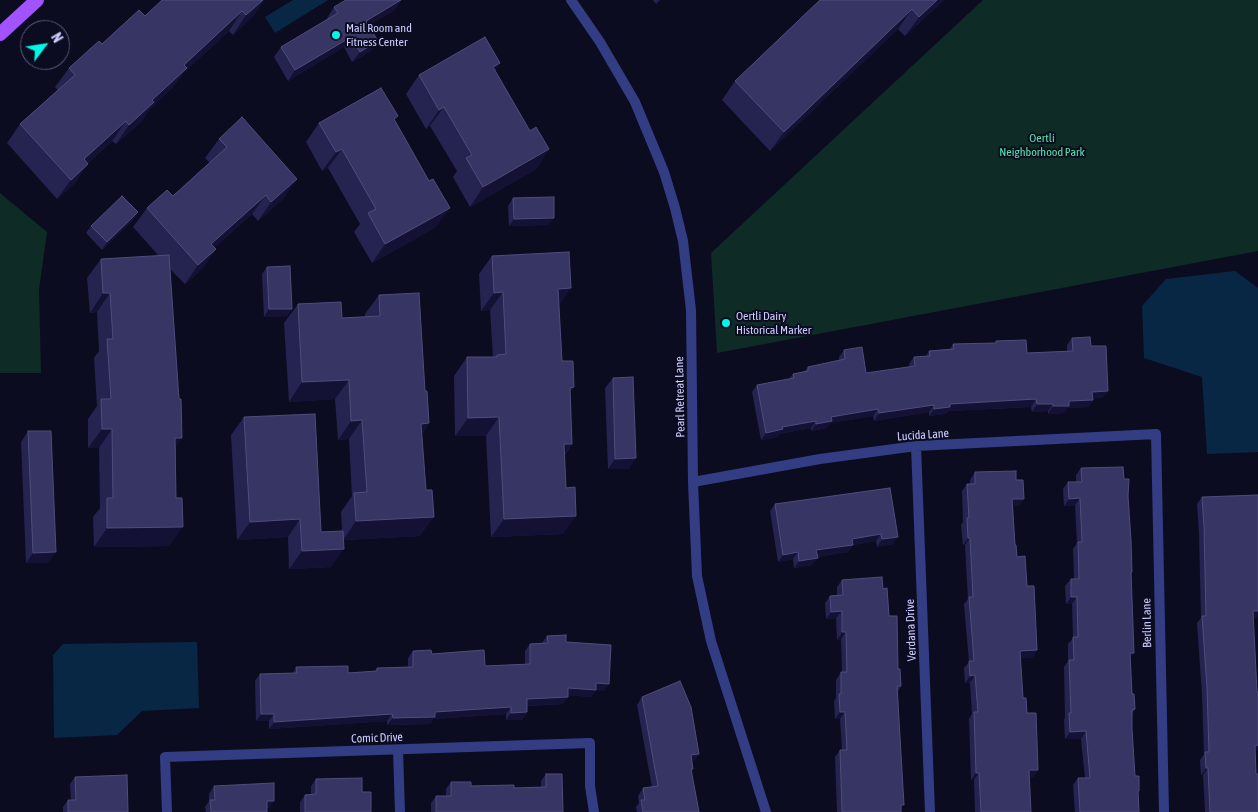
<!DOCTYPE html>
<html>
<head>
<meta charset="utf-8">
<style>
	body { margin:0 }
	#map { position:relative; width:1258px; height:812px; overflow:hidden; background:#0c0c21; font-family:"Asap Condensed",sans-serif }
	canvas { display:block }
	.north { position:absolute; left:20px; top:20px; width:50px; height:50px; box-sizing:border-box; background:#0c0c21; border:1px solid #595a7a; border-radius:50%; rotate:59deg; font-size:14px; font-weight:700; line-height:20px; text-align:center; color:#ccceff }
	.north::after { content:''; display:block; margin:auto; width:18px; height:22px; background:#00f7e7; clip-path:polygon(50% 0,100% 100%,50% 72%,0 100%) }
</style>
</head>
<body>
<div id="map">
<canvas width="1258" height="812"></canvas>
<div class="north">N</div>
</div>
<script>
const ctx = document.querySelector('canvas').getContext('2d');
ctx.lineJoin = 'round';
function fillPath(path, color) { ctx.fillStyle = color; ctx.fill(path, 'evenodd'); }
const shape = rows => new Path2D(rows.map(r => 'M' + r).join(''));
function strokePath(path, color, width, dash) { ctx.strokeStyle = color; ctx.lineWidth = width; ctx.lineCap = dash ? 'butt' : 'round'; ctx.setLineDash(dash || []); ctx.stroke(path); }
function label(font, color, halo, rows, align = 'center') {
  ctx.font = font + ' "Asap Condensed",sans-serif'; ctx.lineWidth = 4; ctx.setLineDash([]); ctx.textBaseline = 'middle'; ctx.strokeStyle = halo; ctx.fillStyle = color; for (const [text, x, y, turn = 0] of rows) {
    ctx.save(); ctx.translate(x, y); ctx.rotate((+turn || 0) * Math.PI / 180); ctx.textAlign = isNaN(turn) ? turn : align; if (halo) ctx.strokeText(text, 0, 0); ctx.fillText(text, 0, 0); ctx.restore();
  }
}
fillPath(shape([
	[983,0,1258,0,1258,251,717,353,711,253],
	[0,193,47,232,39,290,41,373,0,373]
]), '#0e2b26');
fillPath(shape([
	[293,0,328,0,275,33,265,17],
	[1235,271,1258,288,1258,452,1207,454,1202,377,1144,358,1142,306,1166,279],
	[197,642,199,708,142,711,117,735,54,738,53,655,63,644]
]), '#082744');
strokePath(shape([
	[571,0,600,42,635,102,664,172,675,208,683,241,691,310,693,482,697,576,711,641,766,812],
	[916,446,930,812],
	[693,482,820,459,916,446,1156,434,1164,812],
	[398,750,400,812],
	[167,812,165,757,590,743,590,786,594,812]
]), '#333d83', 10);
strokePath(shape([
	[0,34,37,0]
]), '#a253ff', 14);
fillPath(shape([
	[264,0,253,16,233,35,229,31,184,72,173,87,149,110,141,122,116,144,112,141,88,163,75,183,57,199,7,143,20,124,58,90,55,87,69,68,102,44,145,16],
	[653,0,660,0,656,4],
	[820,0,944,0,905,36,898,29,770,151,722,100,735,81],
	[334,7,395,10,369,25,371,51,352,62,344,47,288,81,274,57,281,47,328,19,327,18],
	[500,63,495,70,530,131,549,149,536,169,470,207,453,177,457,171,430,126,426,129,406,94,419,75],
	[395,121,436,227,372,263,354,232,360,224,328,168,322,171,306,142,319,123],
	[219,139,284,198,258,221,252,214,214,248,216,249,202,269,185,284,170,269,176,447,169,546,94,547,93,517,100,508,99,448,88,448,88,419,97,406,94,358,99,351,97,312,90,313,87,278,101,259,159,256,133,227,147,208,173,196,210,163,205,158],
	[513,198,549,225,509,226,508,206],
	[138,212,133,220,102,250,86,233,91,226],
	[492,256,559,306,562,361,574,387,570,393,572,444,565,455,563,534,491,537,486,436,455,436,454,376,467,357,493,357,490,310,481,311,479,274],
	[267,267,292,309,287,316,264,317,262,274],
	[379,295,425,391,429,423,422,434,420,536,344,540,331,567,289,569,288,537,237,540,231,435,244,417,321,532,342,531,341,512,352,496,349,439,338,440,335,399,289,402,284,323,298,304,342,318,365,317,365,314],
	[1072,338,1091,346,1103,398,1092,398,1093,400,1088,407,1067,408,1064,413,1048,414,1048,411,1032,412,1031,407,948,411,945,414,929,416,929,412,874,421,873,416,830,423,827,428,811,431,811,428,779,434,778,437,761,440,752,392,757,385,789,379,793,374,804,372,808,367,839,360,839,357,844,350,866,373,910,367,909,364,914,357,926,356,929,351,950,349,953,344,995,343,996,341,1027,353,1067,351,1067,345],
	[613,378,629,469,608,469,605,388],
	[28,431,48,563,26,563,21,442],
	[1081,468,1124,479,1128,496,1132,572,1131,574,1130,659,1132,694,1135,709,1132,714,1132,729,1135,776,1139,791,1138,793,1139,812,1075,812,1073,785,1078,778,1085,778,1081,739,1065,739,1064,720,1065,717,1064,667,1068,661,1068,644,1073,638,1072,604,1066,604,1065,586,1071,579,1074,579,1073,549,1077,543,1075,505,1064,506,1063,489,1068,482,1076,482,1076,475],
	[975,472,1019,506,1013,506,1015,545,1017,557,1027,586,1037,650,1032,658,1020,658,1023,698,1027,713,1038,770,1033,777,1029,777,1031,812,975,812,974,780,971,780,970,751,969,719,972,714,970,683,965,683,964,668,969,662,964,604,968,599,965,545,963,545,961,525,963,522,962,491,967,484,970,484,970,480],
	[890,488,893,544,877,547,876,541,853,545,848,552,817,557,812,565,794,568,793,559,778,562,770,511,775,504],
	[1258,495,1258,615,1256,618,1253,618,1258,748,1255,752,1258,812,1205,812,1203,775,1201,775,1200,760,1204,754,1202,695,1197,623,1201,618,1199,534,1197,504,1202,497],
	[842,580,883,589,889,616,901,686,898,691,901,812,837,812,835,757,840,750,842,750,840,719,835,719,834,701,836,698,836,680,841,672,842,672,841,639,837,640,836,618,826,619,825,603,830,596,837,595,837,587],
	[547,636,566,642,604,691,595,691,591,697,568,695,563,704,527,706,527,712,522,720,506,720,506,714,433,719,430,724,387,725,387,721,269,729,269,721,256,721,255,681,260,674,293,673,296,667,348,673,375,671,377,668,408,667,408,658,413,651,432,654,485,666,525,664,525,651,530,644,542,643],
	[642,697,699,754,694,761,692,761,693,769,691,772,699,812,637,812,636,807,639,803,638,796,643,788,652,787,637,705],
	[546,774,563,812,431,812,431,803,436,796,446,796,446,789,451,782,471,786,514,788,541,787,541,781],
	[75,777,128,812,63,812,63,807,68,800,71,800,70,784],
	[316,779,362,792,371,812,300,812,300,802,305,795,311,795,311,786],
	[214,786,269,808,267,808,267,812,206,812,205,807,209,801,209,794]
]), '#252350');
fillPath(shape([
	[263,0,264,0,253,16,233,35,246,15],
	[402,0,395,10,359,31,366,21],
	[937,0,944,0,905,36,919,17],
	[912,9,898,29,770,151,784,132],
	[242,11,229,31,184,72,173,87,149,110,141,122,116,144,129,125,184,65],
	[351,37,344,47,288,81,295,70],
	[378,41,371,51,352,62,360,52],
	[500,63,486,82,493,67],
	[444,107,430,126,426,129,439,110],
	[126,121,112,141,71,178,84,159],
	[342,149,328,168,322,171,336,152],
	[549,149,536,169,470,207,483,187],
	[88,164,75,183,57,199,71,180],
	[297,179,284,198,258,221,271,202],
	[266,195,252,214,198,263,211,244],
	[450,208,436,227,372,263,385,244],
	[138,212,133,220,102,250,107,242],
	[554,218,549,225,509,226,514,219],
	[216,249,202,269,185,284,198,265],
	[571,288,558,307,558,289],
	[503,292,490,310,481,311,494,293],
	[103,293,110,293,97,312,90,313],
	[269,309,292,309,287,316,264,317],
	[349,380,335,399,289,402,302,382],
	[574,387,561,406,570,388],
	[1108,391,1103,398,1087,399,1092,392],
	[1036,399,1031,407,948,411,945,414,929,416,934,409,950,404],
	[1093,400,1088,407,1067,408,1064,413,1048,414,1053,406,1069,401],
	[1037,404,1053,404,1048,411,1032,412],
	[934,405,929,412,874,421,879,413],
	[878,409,873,416,830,423,827,428,811,431,816,424,831,417],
	[499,417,486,436,455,436,468,418],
	[362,420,349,439,338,440,351,421],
	[816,421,811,428,779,434,778,437,761,440,766,433,782,427],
	[429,423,416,443,421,424],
	[102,429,112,429,99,448,88,448],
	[175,438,182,438,168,457],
	[564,444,572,444,559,462],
	[636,458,629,469,608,469,615,459],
	[1080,498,1075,505,1064,506,1069,499],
	[1012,499,1024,499,1019,506,1007,506],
	[576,516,563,534,491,537,504,519],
	[434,517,420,536,343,540,356,521],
	[300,519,288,537,237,540,250,522],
	[183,527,169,546,94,547,107,528],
	[881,534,876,541,853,545,848,552,811,558,816,550,852,539],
	[898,537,893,544,877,547,882,539],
	[968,538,970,538,965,545,963,545],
	[344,549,331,567,289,569,302,551],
	[56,552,48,563,26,563,33,553],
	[798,552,793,559,778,562,783,555],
	[818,558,812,565,794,568,799,561],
	[1071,597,1077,597,1072,604,1066,604],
	[842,611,836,618,826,619,831,612],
	[1253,611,1258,611,1258,615,1256,618,1248,618],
	[842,632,846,632,841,639,837,640],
	[1037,650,1032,658,1015,658,1020,651],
	[1130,653,1134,653,1129,660],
	[975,675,970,683,965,683,970,676],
	[596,683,609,684,604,691,595,691,591,697,563,695,568,688],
	[568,697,563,704,522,706,527,699],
	[511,707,506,714,433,719,430,724,387,725,393,718,435,712],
	[527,712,522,720,506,720,511,713],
	[840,712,845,712,840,719,835,719],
	[261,714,274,714,269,721,256,721],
	[392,714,387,721,269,729,274,722],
	[1086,731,1081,739,1065,739,1070,732],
	[1258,745,1258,748,1255,753,1255,746],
	[699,754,694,761,686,762,691,755],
	[1206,768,1208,768,1203,775,1201,775],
	[1029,770,1038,770,1033,777,1024,777],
	[976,773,979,773,974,780,971,780],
	[267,801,274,801,269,808,262,809]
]), '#131235');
const building = shape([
	[162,0,263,0,246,15,242,11,184,65,187,68,152,100,154,102,129,125,126,121,84,159,88,164,71,180,20,124,75,75,69,68,99,41,102,44,139,10,145,16,162,0],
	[346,0,401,0,366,21,378,41,360,52,351,37,295,70,281,47,338,13,334,7,346,0],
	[820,0,937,0,919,17,912,9,784,132,735,81,820,0],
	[485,37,500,63,493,67,530,131,536,127,549,149,483,187,466,158,472,155,444,107,439,110,419,75,485,37],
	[381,88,398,116,394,119,429,181,433,179,450,208,385,244,368,213,376,209,342,149,336,152,319,123,381,88],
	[242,117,297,179,271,202,266,195,211,244,216,249,198,265,147,208,167,190,173,196,227,147,219,139,242,117],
	[122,196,138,212,107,242,91,226,122,196],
	[554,197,554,218,514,219,513,198,554,197],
	[569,252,571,288,558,289,562,361,573,361,574,387,570,388,572,444,564,444,566,488,575,487,576,516,504,519,499,417,468,418,467,357,497,357,497,355,506,354,503,292,494,293,492,256,569,252],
	[169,255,179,399,181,399,182,438,175,438,176,498,182,498,183,527,107,528,107,498,113,498,112,429,102,429,101,399,111,399,107,339,113,339,110,293,103,293,101,259,169,255],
	[290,266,292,309,269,309,267,267,290,266],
	[419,293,425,391,427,391,429,423,421,424,426,490,432,490,434,517,356,521,354,493,367,492,362,420,351,421,349,380,302,382,298,304,341,302,342,318,380,316,379,295,419,293],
	[1090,337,1091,346,1106,346,1108,391,1092,392,1093,400,1069,401,1069,406,1053,406,1053,404,1037,404,1036,399,950,404,950,407,934,409,934,405,879,413,878,409,831,417,832,421,816,424,816,421,782,427,783,429,766,433,757,385,794,378,793,374,808,371,808,367,845,359,844,350,862,347,866,373,915,366,914,357,930,356,929,351,954,349,953,344,996,343,996,341,1026,340,1027,353,1073,351,1072,338,1090,337],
	[633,377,636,458,615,459,613,378,633,377],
	[315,414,321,532,343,531,344,549,302,551,300,519,250,522,244,417,315,414],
	[28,431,51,431,56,552,33,553,28,431],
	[1123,467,1124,479,1129,479,1128,496,1131,541,1132,572,1131,572,1134,653,1130,653,1132,694,1134,694,1135,709,1132,710,1132,729,1135,776,1139,776,1139,791,1138,791,1139,812,1080,812,1078,778,1090,778,1086,731,1070,732,1069,713,1071,713,1069,660,1074,660,1073,637,1078,637,1077,597,1071,597,1071,579,1079,579,1078,542,1082,542,1080,498,1069,499,1068,482,1082,482,1081,468,1123,467],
	[1016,471,1016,480,1023,480,1024,499,1012,499,1015,545,1016,545,1017,557,1025,556,1027,586,1034,586,1037,650,1020,651,1023,698,1026,698,1027,713,1036,713,1038,770,1029,770,1031,812,981,812,979,773,976,773,975,743,974,712,978,712,975,675,970,676,969,661,974,661,969,597,973,597,970,538,968,538,967,518,969,518,967,484,975,484,975,472,1016,471],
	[890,488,898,537,882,539,881,534,852,539,853,545,816,550,818,558,799,561,798,552,783,555,775,504,890,488],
	[1258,495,1258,611,1253,611,1257,692,1258,692,1258,745,1255,746,1256,774,1258,774,1258,812,1210,812,1208,768,1206,768,1205,752,1209,752,1207,688,1202,616,1206,616,1204,526,1202,497,1258,495],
	[882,577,883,589,887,588,889,616,897,616,898,669,900,669,901,686,897,686,904,805,901,805,901,812,842,812,840,750,847,750,845,712,840,712,839,694,841,694,841,672,847,672,846,632,842,632,842,611,831,612,830,596,843,595,842,580,882,577],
	[566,635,566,642,611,645,609,684,596,683,596,690,568,688,568,697,527,699,527,712,511,713,511,707,435,712,435,717,393,718,392,714,274,722,274,714,261,714,260,674,297,673,296,667,348,666,348,673,377,671,377,668,413,667,413,651,431,650,432,654,484,650,485,666,530,664,530,644,548,643,547,636,566,635],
	[680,681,691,707,699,754,691,755,693,769,691,769,699,812,643,812,641,800,645,800,643,788,658,786,642,697,680,681],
	[546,774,562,774,563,812,436,812,436,796,451,796,451,782,471,782,471,786,514,785,514,788,546,787,546,774],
	[127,775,128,812,68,812,68,800,76,800,75,777,127,775],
	[362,778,362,792,371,792,371,812,305,812,305,795,316,794,316,779,362,778],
	[274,783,274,801,267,801,267,812,211,812,210,800,215,800,214,786,274,783]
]);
fillPath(building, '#373563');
strokePath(building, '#4e4d7b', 1);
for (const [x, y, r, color] of [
	[336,35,5,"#00f7e7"],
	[726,323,5,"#00f7e7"]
]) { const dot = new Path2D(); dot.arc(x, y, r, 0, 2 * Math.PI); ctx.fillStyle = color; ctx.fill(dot); strokePath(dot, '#0c0c21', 2); }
label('12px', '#ccceff', '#0c0c21', [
	["Mail Room and",346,28],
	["Fitness Center",346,42],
	["Oertli Dairy",736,316],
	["Historical Marker",736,330]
], 'left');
label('12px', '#50e6a8', '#0c0c21', [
	["Oertli",1042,138],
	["Neighborhood Park",1042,152]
]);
label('12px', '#ccceff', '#0c0c21', [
	["Pearl Retreat Lane",680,397,-91],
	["Lucida Lane",923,435,-4],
	["Berlin Lane",1147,623,-91],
	["Verdana Drive",911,630,-92],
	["Comic Drive",377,738,-2]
]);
</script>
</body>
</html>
